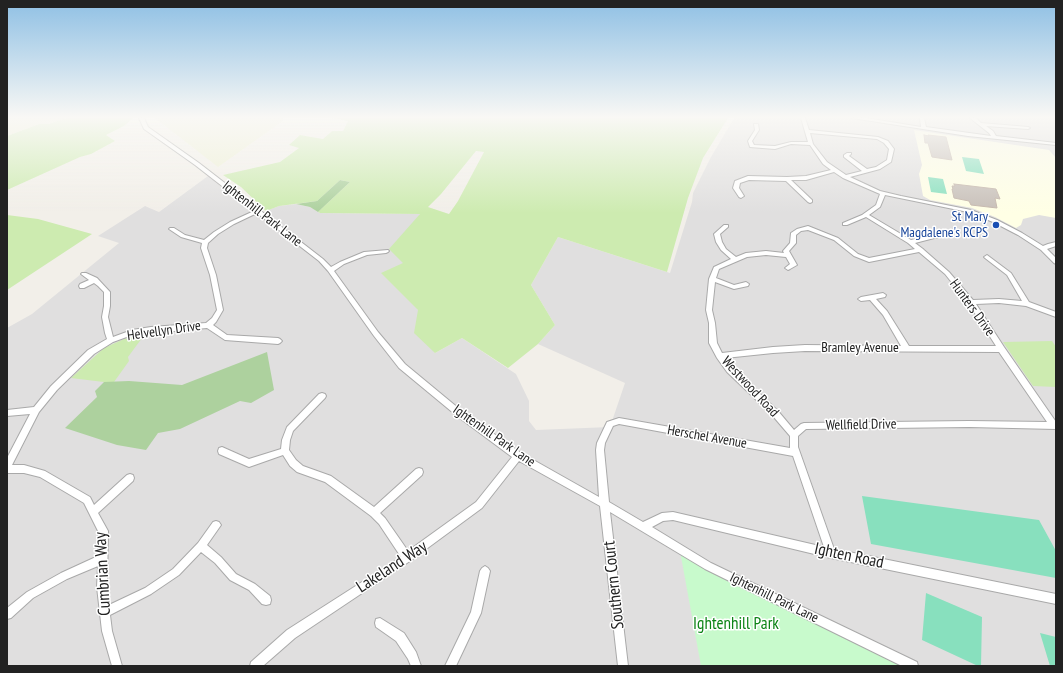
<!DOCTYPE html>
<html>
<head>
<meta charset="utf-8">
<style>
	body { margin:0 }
	#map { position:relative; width:1063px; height:673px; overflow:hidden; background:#f2efe9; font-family:"PT Sans Narrow",sans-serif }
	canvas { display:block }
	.frame { position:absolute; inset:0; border:8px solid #222; pointer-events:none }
</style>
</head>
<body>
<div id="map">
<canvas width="1063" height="673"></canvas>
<div class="frame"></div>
</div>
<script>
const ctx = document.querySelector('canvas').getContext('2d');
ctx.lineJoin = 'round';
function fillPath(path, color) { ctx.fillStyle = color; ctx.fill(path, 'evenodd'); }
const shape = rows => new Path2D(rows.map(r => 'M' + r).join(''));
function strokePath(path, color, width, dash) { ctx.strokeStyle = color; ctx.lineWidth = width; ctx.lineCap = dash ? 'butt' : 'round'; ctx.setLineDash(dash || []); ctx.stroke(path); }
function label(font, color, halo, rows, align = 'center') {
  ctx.font = font + ' "PT Sans Narrow",sans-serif'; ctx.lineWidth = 3; ctx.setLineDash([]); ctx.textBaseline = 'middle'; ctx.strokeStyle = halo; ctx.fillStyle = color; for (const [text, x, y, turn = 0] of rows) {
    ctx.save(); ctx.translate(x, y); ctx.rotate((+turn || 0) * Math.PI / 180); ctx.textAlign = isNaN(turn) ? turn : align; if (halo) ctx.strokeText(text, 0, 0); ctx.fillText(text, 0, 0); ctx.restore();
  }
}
fillPath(shape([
	[734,118,1056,118,1056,666,7,666,7,328,32,314,119,243,98,236,145,206,159,212,208,176,255,215,279,206,296,204,310,207,320,213,420,214,403,263,418,310,435,353,462,338,516,374,529,401,529,421,536,430,610,427,625,383,538,344,555,325,531,285,558,237,670,273,692,202,693,193,711,157]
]), '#e0dfdf');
fillPath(shape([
	[914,130,1049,150,1056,158,1056,218,1039,215,1023,219,1021,225,1016,228,995,217,972,208,930,200,923,196,919,174,922,165]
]), '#ffffe5');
fillPath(shape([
	[9,118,66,118,49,124,39,124,7,136,7,120],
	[155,118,283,118,283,121,218,167]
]), '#eef0d5');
fillPath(shape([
	[66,118,133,118,124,126,106,135,115,141,91,154,80,157,7,190,7,136,39,124,49,124],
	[332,118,728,118,703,158,688,198,667,272,558,237,531,285,555,325,538,344,508,368,462,338,435,353,414,333,418,310,381,273,403,263,389,249,420,214,320,213,318,212,350,182,340,180,317,201,279,206,266,211,241,187,223,175,280,162,299,148,289,145,300,135,323,139,332,131,343,131,348,121],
	[476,151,484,152,458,201,449,214,428,207,441,194],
	[7,215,38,219,92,234,7,290],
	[145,334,128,357,129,361,114,382,104,382,71,378,104,348,124,339],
	[1052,341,1056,347,1056,387,1033,386,1003,342]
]), '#cdebb0');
fillPath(shape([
	[340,180,350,182,318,212,310,207,296,204,317,201],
	[267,352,274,390,251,403,240,401,180,429,158,433,146,450,117,445,65,428,97,397,95,391,104,382,129,381,182,385]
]), '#add19e');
fillPath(shape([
	[680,551,920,666,701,666]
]), '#c8facc');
fillPath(shape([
	[962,157,979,159,984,174,966,171],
	[928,177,943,179,947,194,931,192],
	[862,496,1039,520,1056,551,1056,578,871,544],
	[926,593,982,617,981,666,978,666,922,640],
	[1040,633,1056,637,1056,666,1050,666]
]), '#88e0be');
const building = shape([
	[924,135,929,136,928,135,946,137,952,160,932,157,928,143,925,143,924,135],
	[954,184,996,189,1000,199,995,198,997,208,971,205,969,201,954,198,952,189,953,189,952,186,955,186,954,184]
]);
fillPath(building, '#c7bfb8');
strokePath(building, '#c4b6ab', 1);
const minor = shape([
	[139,118,144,118,148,127,199,163,323,259,331,267,340,262,364,252,388,250,389,251,388,252,386,253,367,255,344,264,334,271,378,332,405,364,463,412,521,453,599,497,596,450,597,443,607,422,619,418,790,448,790,436,772,415,727,372,717,358,709,343,709,323,706,310,709,279,714,267,731,259,721,250,716,242,714,234,724,225,728,225,728,227,720,234,722,242,726,249,736,257,746,253,766,251,784,253,783,251,790,243,791,233,797,229,808,226,838,238,858,254,869,258,915,249,908,243,866,217,847,225,843,225,843,223,862,215,876,205,880,194,843,178,834,172,806,180,791,180,812,200,812,202,810,203,808,202,786,181,749,180,740,183,739,188,744,196,741,198,739,197,733,188,735,181,748,176,787,177,806,176,831,170,823,164,810,145,791,144,775,149,750,147,748,141,755,130,754,124,758,124,759,130,752,141,754,145,775,146,791,142,808,142,801,118,805,118,809,130,878,137,888,141,894,149,891,162,880,169,850,177,880,191,901,196,971,210,997,220,1022,233,1043,246,1048,244,1056,242,1056,246,1047,249,1056,258,1056,264,1054,263,1041,250,1018,235,993,222,968,212,885,195,880,207,869,215,911,240,944,232,946,233,946,235,915,243,923,249,924,250,949,272,973,300,999,299,1022,301,1007,275,985,258,984,257,987,255,1011,273,1029,302,1056,312,1056,317,1026,306,999,303,976,304,1004,347,1056,422,1056,429,969,427,806,429,798,436,798,447,834,549,1056,594,1056,604,831,558,673,520,663,521,652,527,711,563,917,662,918,666,902,666,705,569,610,512,628,666,618,666,600,506,519,461,482,508,410,561,295,638,263,666,250,666,251,662,287,630,401,557,379,524,371,516,325,482,297,472,290,466,283,455,249,467,219,454,218,451,219,448,222,447,249,459,281,449,282,440,287,427,319,394,322,393,325,394,326,396,325,398,293,431,290,440,289,450,296,460,303,466,331,476,374,507,416,469,419,468,422,469,423,472,422,475,380,513,385,518,408,551,476,502,512,457,457,416,399,368,374,336,328,271,319,261,257,213,234,224,218,234,208,243,207,248,216,275,223,310,216,322,213,325,227,335,278,338,280,339,282,341,280,343,278,344,225,340,207,328,151,333,132,335,113,342,94,354,57,390,39,412,12,465,24,465,45,471,90,497,94,505,127,475,130,474,133,475,134,478,133,481,98,513,108,531,107,587,109,605,145,588,173,569,198,543,213,522,216,521,219,522,221,525,207,545,221,557,236,574,255,584,270,596,271,600,270,604,266,605,262,604,249,590,230,580,215,563,201,552,179,575,151,594,110,615,112,631,122,666,112,666,102,631,97,587,98,566,67,579,33,598,11,618,7,619,7,608,27,592,61,573,98,556,98,531,84,503,40,477,24,473,7,473,7,458,30,414,7,416,7,410,34,407,51,386,88,350,107,339,105,333,102,317,104,306,104,292,98,286,94,283,84,288,80,288,79,286,80,284,89,280,81,274,82,273,86,273,97,278,110,292,110,306,108,317,113,337,132,330,151,327,206,323,212,318,217,310,210,275,201,248,202,243,181,237,169,229,170,228,174,228,185,235,204,240,214,232,230,222,254,211,195,165,144,129,139,118],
	[810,133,877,139,884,143,889,149,887,160,876,167,867,169,849,156,851,154,851,153,847,153,844,155,844,157,862,171,846,175,827,162,813,144,810,133],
	[808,230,834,240,854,256,869,262,919,252,945,274,969,304,996,346,909,346,887,311,876,299,885,297,886,295,883,293,861,297,858,299,861,301,870,300,883,315,901,346,805,345,773,347,722,353,717,343,715,323,712,310,715,282,734,289,748,286,749,284,746,282,734,285,716,278,719,269,747,257,766,255,786,257,790,264,785,268,788,270,790,269,797,265,789,251,796,243,796,235,801,231,808,230],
	[805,351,999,352,1047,422,969,421,804,423,801,424,794,430,778,411,733,368,725,358,773,353,805,351],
	[619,424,793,456,824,547,673,512,662,513,643,522,609,502,604,450,605,443,613,426,619,424],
	[852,118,866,118,921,127,920,118,924,118,926,127,991,136,989,133,970,118,976,118,981,123,1028,127,1030,128,1028,129,986,126,993,131,996,136,1056,143,1056,145,968,136,852,118],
	[485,566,488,568,490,571,481,613,456,666,445,666,471,612,480,571,482,568,485,566],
	[380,618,404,633,416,652,421,666,411,666,408,659,396,641,376,627,375,623,376,619,380,618]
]);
strokePath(minor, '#a9a9a9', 2);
fillPath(minor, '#fff');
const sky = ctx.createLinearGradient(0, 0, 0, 213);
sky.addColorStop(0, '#8fc0e4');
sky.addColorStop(0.55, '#f9f8f5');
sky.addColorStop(1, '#f9f8f500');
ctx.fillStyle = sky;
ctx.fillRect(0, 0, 1063, 213);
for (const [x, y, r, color] of [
	[996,225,4,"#1a4fb4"]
]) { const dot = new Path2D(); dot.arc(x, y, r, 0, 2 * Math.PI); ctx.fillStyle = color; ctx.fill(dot); strokePath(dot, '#fff', 1.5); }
label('14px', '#222', '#fff', [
	["Ightenhill Park Lane",262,214,38],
	["Hunters Drive",972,308,54],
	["Helvellyn Drive",164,331,-8],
	["Bramley Avenue",860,348],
	["Westwood Road",750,387,47],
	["Wellfield Drive",861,425,-1],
	["Ightenhill Park Lane",494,436,35],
	["Herschel Avenue",707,437,10],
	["Ightenhill Park Lane",774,598,26]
]);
label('14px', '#164399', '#fff', [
	["St Mary",988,217],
	["Magdalene's RCPS",988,233]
], 'right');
label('17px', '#222', '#fff', [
	["Ighten Road",849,556,12],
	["Lakeland Way",392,567,-33],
	["Cumbrian Way",103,574,-93],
	["Southern Court",614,585,-96]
]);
label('17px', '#0c8416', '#fff', [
	["Ightenhill Park",736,624]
]);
</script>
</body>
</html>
